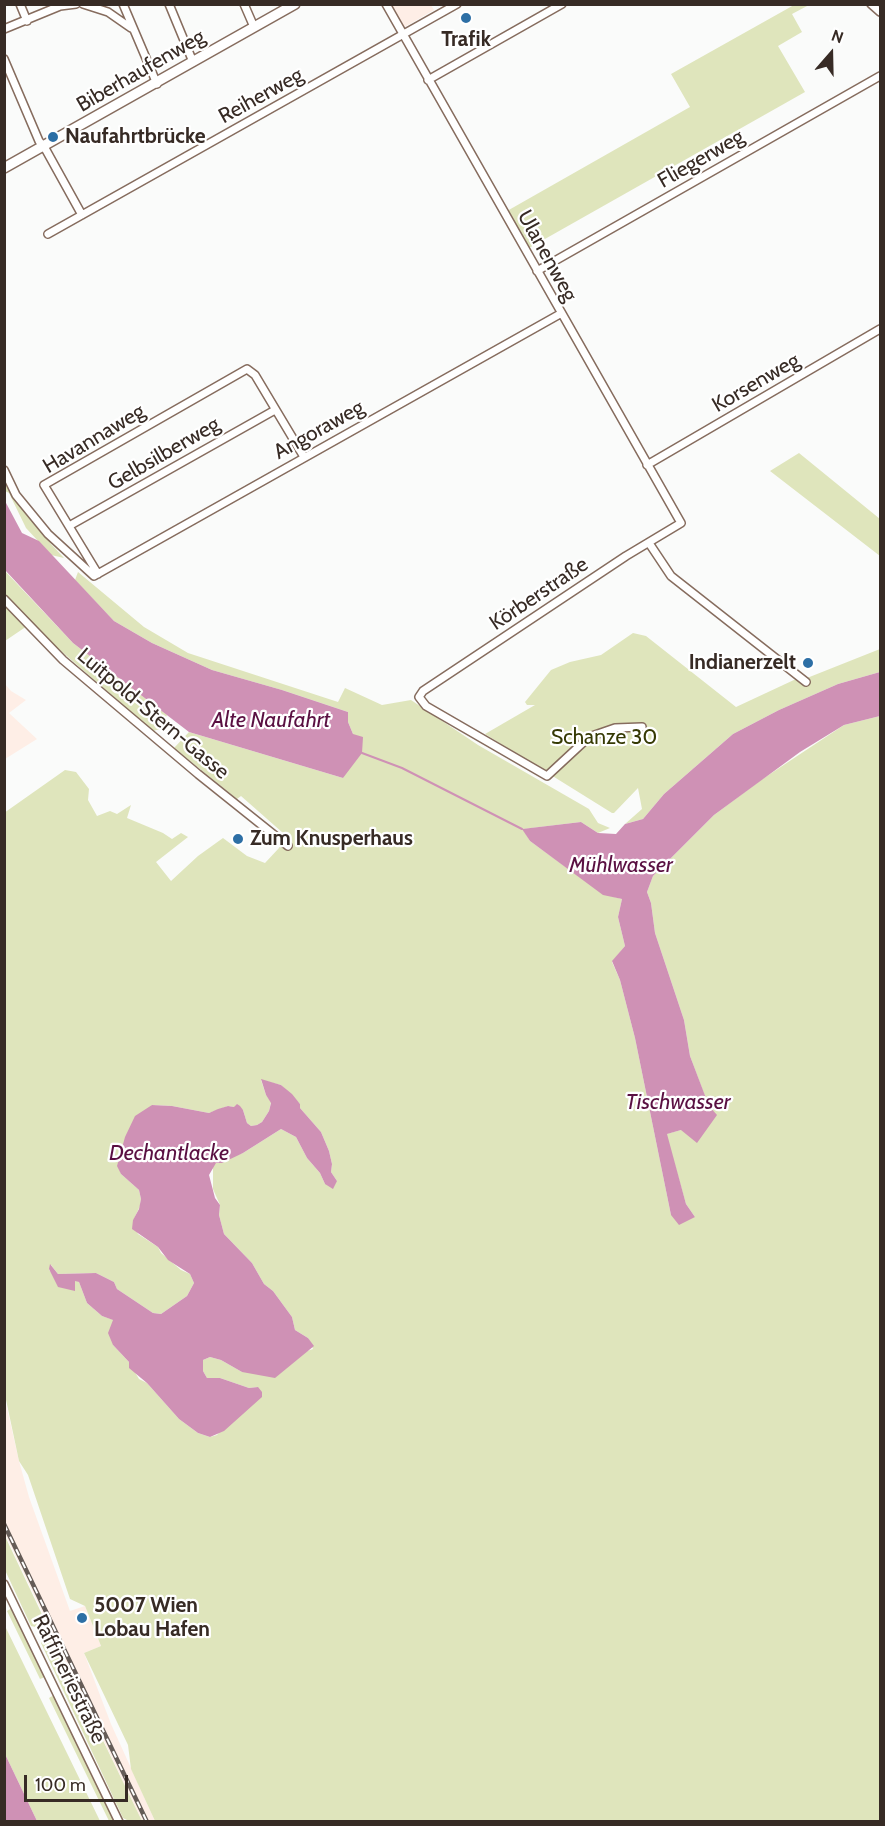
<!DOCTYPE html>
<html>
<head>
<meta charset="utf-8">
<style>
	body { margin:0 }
	#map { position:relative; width:885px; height:1826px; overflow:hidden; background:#fafbfa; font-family:Cabin,sans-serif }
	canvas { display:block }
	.frame { position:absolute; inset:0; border:6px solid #372b25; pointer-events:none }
	.north { position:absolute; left:801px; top:24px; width:60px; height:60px; -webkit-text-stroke:4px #fff; paint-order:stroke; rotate:20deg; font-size:16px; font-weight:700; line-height:24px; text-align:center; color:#372b25 }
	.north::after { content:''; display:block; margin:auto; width:21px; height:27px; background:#372b25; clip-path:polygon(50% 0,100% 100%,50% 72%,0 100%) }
	.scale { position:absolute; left:24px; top:1775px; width:104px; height:27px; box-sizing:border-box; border:3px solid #372b25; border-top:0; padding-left:8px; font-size:18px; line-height:21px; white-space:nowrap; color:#372b25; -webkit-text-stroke:4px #fff; paint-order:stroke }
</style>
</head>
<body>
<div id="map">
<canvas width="885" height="1826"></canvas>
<div class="frame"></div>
<div class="north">N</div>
<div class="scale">100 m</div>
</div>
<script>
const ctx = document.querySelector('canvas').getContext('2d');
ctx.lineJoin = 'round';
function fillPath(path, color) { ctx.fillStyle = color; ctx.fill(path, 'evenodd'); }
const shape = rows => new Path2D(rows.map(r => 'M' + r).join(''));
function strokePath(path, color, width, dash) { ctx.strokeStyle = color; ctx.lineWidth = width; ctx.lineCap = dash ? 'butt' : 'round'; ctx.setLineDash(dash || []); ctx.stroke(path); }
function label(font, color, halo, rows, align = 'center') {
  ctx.font = font + ' Cabin,sans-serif'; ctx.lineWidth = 4.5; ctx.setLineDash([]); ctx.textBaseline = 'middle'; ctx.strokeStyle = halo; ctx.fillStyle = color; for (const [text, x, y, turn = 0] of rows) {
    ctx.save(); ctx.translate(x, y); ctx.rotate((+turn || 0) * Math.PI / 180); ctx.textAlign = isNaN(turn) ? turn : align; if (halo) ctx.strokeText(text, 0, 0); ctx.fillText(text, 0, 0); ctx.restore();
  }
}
fillPath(shape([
	[390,5,431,5,434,10,403,28],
	[5,684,11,691,26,700,9,713,37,739,5,759],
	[4,1395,19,1461,29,1497,70,1611,85,1606,101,1646,84,1653,111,1724,155,1821,142,1821,5,1534]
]), '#feeee6');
fillPath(shape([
	[794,5,809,5,792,14,802,32,778,46,805,92,529,248,507,211,690,107,671,74],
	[799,453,880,519,880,556,770,471],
	[4,473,13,493,51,544,64,558,51,555,26,528,9,493,5,491],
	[4,570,73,643,167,715,160,729,153,731,30,624,5,641],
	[78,572,144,627,188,653,338,702,345,688,382,705,411,700,478,745,589,809,598,823,610,828,598,833,581,822,523,829,530,841,603,894,622,899,618,917,625,946,612,962,620,980,635,1038,671,1215,695,1217,686,1204,666,1134,681,1130,709,1107,690,1056,684,1020,655,933,651,903,647,892,653,876,714,815,761,780,844,725,880,716,880,1821,155,1821,131,1769,128,1745,84,1653,101,1646,85,1606,70,1599,28,1475,19,1461,5,1395,4,813,65,770,76,772,89,789,88,800,97,816,110,811,117,814,131,805,127,818,163,833,172,839,181,833,188,837,156,862,171,881,198,856,223,838,247,856,265,863,279,848,283,833,241,796,237,799,174,748,189,732,343,778,353,734,348,722,348,712,282,690,212,670,152,643,114,621,75,580],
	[261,1080,281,1085,300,1104,300,1108,321,1132,329,1151,332,1164,331,1172,337,1181,325,1184,320,1173,307,1158,296,1137,281,1129,243,1153,216,1162,213,1166,213,1189,220,1205,219,1215,224,1234,252,1263,264,1284,273,1291,292,1317,295,1330,308,1338,313,1349,242,1372,221,1360,210,1357,203,1360,203,1371,207,1378,220,1378,249,1388,258,1387,217,1435,210,1437,198,1433,179,1419,147,1383,139,1379,129,1362,113,1345,114,1320,102,1316,87,1303,79,1282,75,1280,74,1290,49,1270,51,1265,58,1274,96,1273,114,1282,117,1289,153,1313,161,1314,187,1296,194,1283,190,1274,181,1270,161,1253,158,1247,138,1234,133,1221,140,1206,141,1199,139,1190,121,1174,118,1159,152,1105,172,1106,209,1113,228,1106,234,1107,243,1110,247,1123,251,1126,257,1125,262,1122,269,1111,271,1102,266,1095],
	[633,633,646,636,736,707,796,679,807,678,880,649,880,672,838,684,779,710,733,734,664,794,643,819,625,824,642,809,638,788,614,813,612,813,485,734,535,705,527,705,525,702,551,670,570,662,601,655],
	[4,1534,48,1627,142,1821,129,1821,123,1818,41,1643,45,1636,40,1628,31,1626,5,1570],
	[12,1608,45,1677,40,1679,7,1611],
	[5,1626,84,1788,100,1821,37,1821,5,1754],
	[54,1695,115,1821,109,1821,49,1698]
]), '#dfe5bc');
fillPath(shape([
	[5,501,22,533,39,541,114,621,152,643,212,670,282,690,348,712,348,722,353,734,363,737,362,753,343,778,189,732,73,643,5,570],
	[880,672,880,716,844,725,800,752,714,815,653,876,647,892,651,903,655,933,684,1020,690,1056,709,1106,717,1115,697,1143,681,1130,667,1134,686,1204,695,1217,679,1225,671,1215,635,1038,620,980,612,961,625,946,618,917,622,899,603,895,530,841,522,829,581,822,598,833,616,834,625,824,643,819,664,794,733,734,779,710,838,684],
	[261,1079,281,1085,292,1094,300,1104,300,1108,321,1132,329,1151,332,1164,331,1172,337,1181,333,1189,325,1184,320,1173,307,1158,296,1137,281,1129,243,1153,222,1163,216,1163,209,1175,215,1198,220,1205,219,1215,224,1234,252,1263,264,1284,273,1291,292,1317,295,1330,308,1338,314,1346,275,1378,242,1372,221,1360,210,1357,203,1360,203,1371,207,1378,220,1378,249,1388,258,1387,262,1392,262,1397,224,1431,210,1437,198,1433,179,1419,147,1383,129,1368,129,1362,113,1345,108,1333,113,1320,102,1316,87,1303,79,1282,75,1281,75,1291,58,1287,49,1269,50,1264,58,1274,96,1273,114,1282,117,1289,153,1313,161,1314,187,1296,194,1283,190,1274,168,1260,158,1247,132,1229,133,1220,139,1209,141,1199,139,1190,121,1174,117,1166,125,1137,135,1116,152,1105,172,1106,209,1113,218,1109,228,1106,234,1107,237,1104,240,1106,243,1110,247,1123,251,1126,257,1125,262,1122,269,1111,271,1103,266,1095],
	[5,1754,37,1821,5,1821]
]), '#cf91b5');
strokePath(shape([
	[362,753,402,768,522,829]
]), '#cf91b5', 2);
const minor = shape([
	[20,4,27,21],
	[83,4,108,12,131,28],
	[123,4,157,84],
	[169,4,193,62],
	[244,4,254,27],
	[386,4,681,523,626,556,423,691,419,697,426,706,547,776,589,737,615,728,642,727],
	[871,4,880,12],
	[4,29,60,6,76,4],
	[4,59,39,141,46,150,82,215],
	[428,80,562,4],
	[48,234,457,4],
	[537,271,880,76],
	[647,465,880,329],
	[4,470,16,495,48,534,94,576,560,314],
	[69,526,275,410],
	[649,543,671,576,806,682],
	[98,574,44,485,247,369,255,375,304,457],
	[4,599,63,660,198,774,288,846],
	[4,1584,119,1822]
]);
const major = shape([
	[4,168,295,4]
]);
strokePath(minor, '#866c5e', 10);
strokePath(major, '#866c5e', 12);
strokePath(minor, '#fff', 7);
strokePath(major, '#fff', 9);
const rail = shape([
	[4,1524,147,1822]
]);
strokePath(rail, '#655c57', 4.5);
strokePath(rail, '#fff', 2, [7]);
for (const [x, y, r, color] of [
	[466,18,6,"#2d6fa5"],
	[53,137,6,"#2d6fa5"],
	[808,663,6,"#2d6fa5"],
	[238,839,6,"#2d6fa5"],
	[82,1618,6,"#2d6fa5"]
]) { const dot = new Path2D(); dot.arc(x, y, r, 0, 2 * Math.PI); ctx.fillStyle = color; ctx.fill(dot); strokePath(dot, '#fff', 2); }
label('bold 21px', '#372b25', '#fff', [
	["Trafik",466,40,"center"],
	["Naufahrtbrücke",65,137],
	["Indianerzelt",796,663,"right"],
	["Zum Knusperhaus",250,839],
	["5007 Wien",94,1606],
	["Lobau Hafen",94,1630]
], 'left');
label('21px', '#372b25', '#fff', [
	["Biberhaufenweg",141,71,-30],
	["Reiherweg",261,96,-29],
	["Fliegerweg",701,159,-30],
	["Ulanenweg",547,256,61],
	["Korsenweg",756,383,-30],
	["Angoraweg",319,430,-29],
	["Havannaweg",94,439,-31],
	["Gelbsilberweg",164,454,-30],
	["Körberstraße",539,594,-34],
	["Luitpold-Stern-Gasse",153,714,40],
	["Raffineriestraße",69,1679,64]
]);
label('21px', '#363a04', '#fff', [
	["Schanze 30",604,738]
]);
label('italic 22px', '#5a1042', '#fff', [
	["Alte Naufahrt",271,721],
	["Mühlwasser",621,866],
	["Tischwasser",678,1103],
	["Dechantlacke",169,1154]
]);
</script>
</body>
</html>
